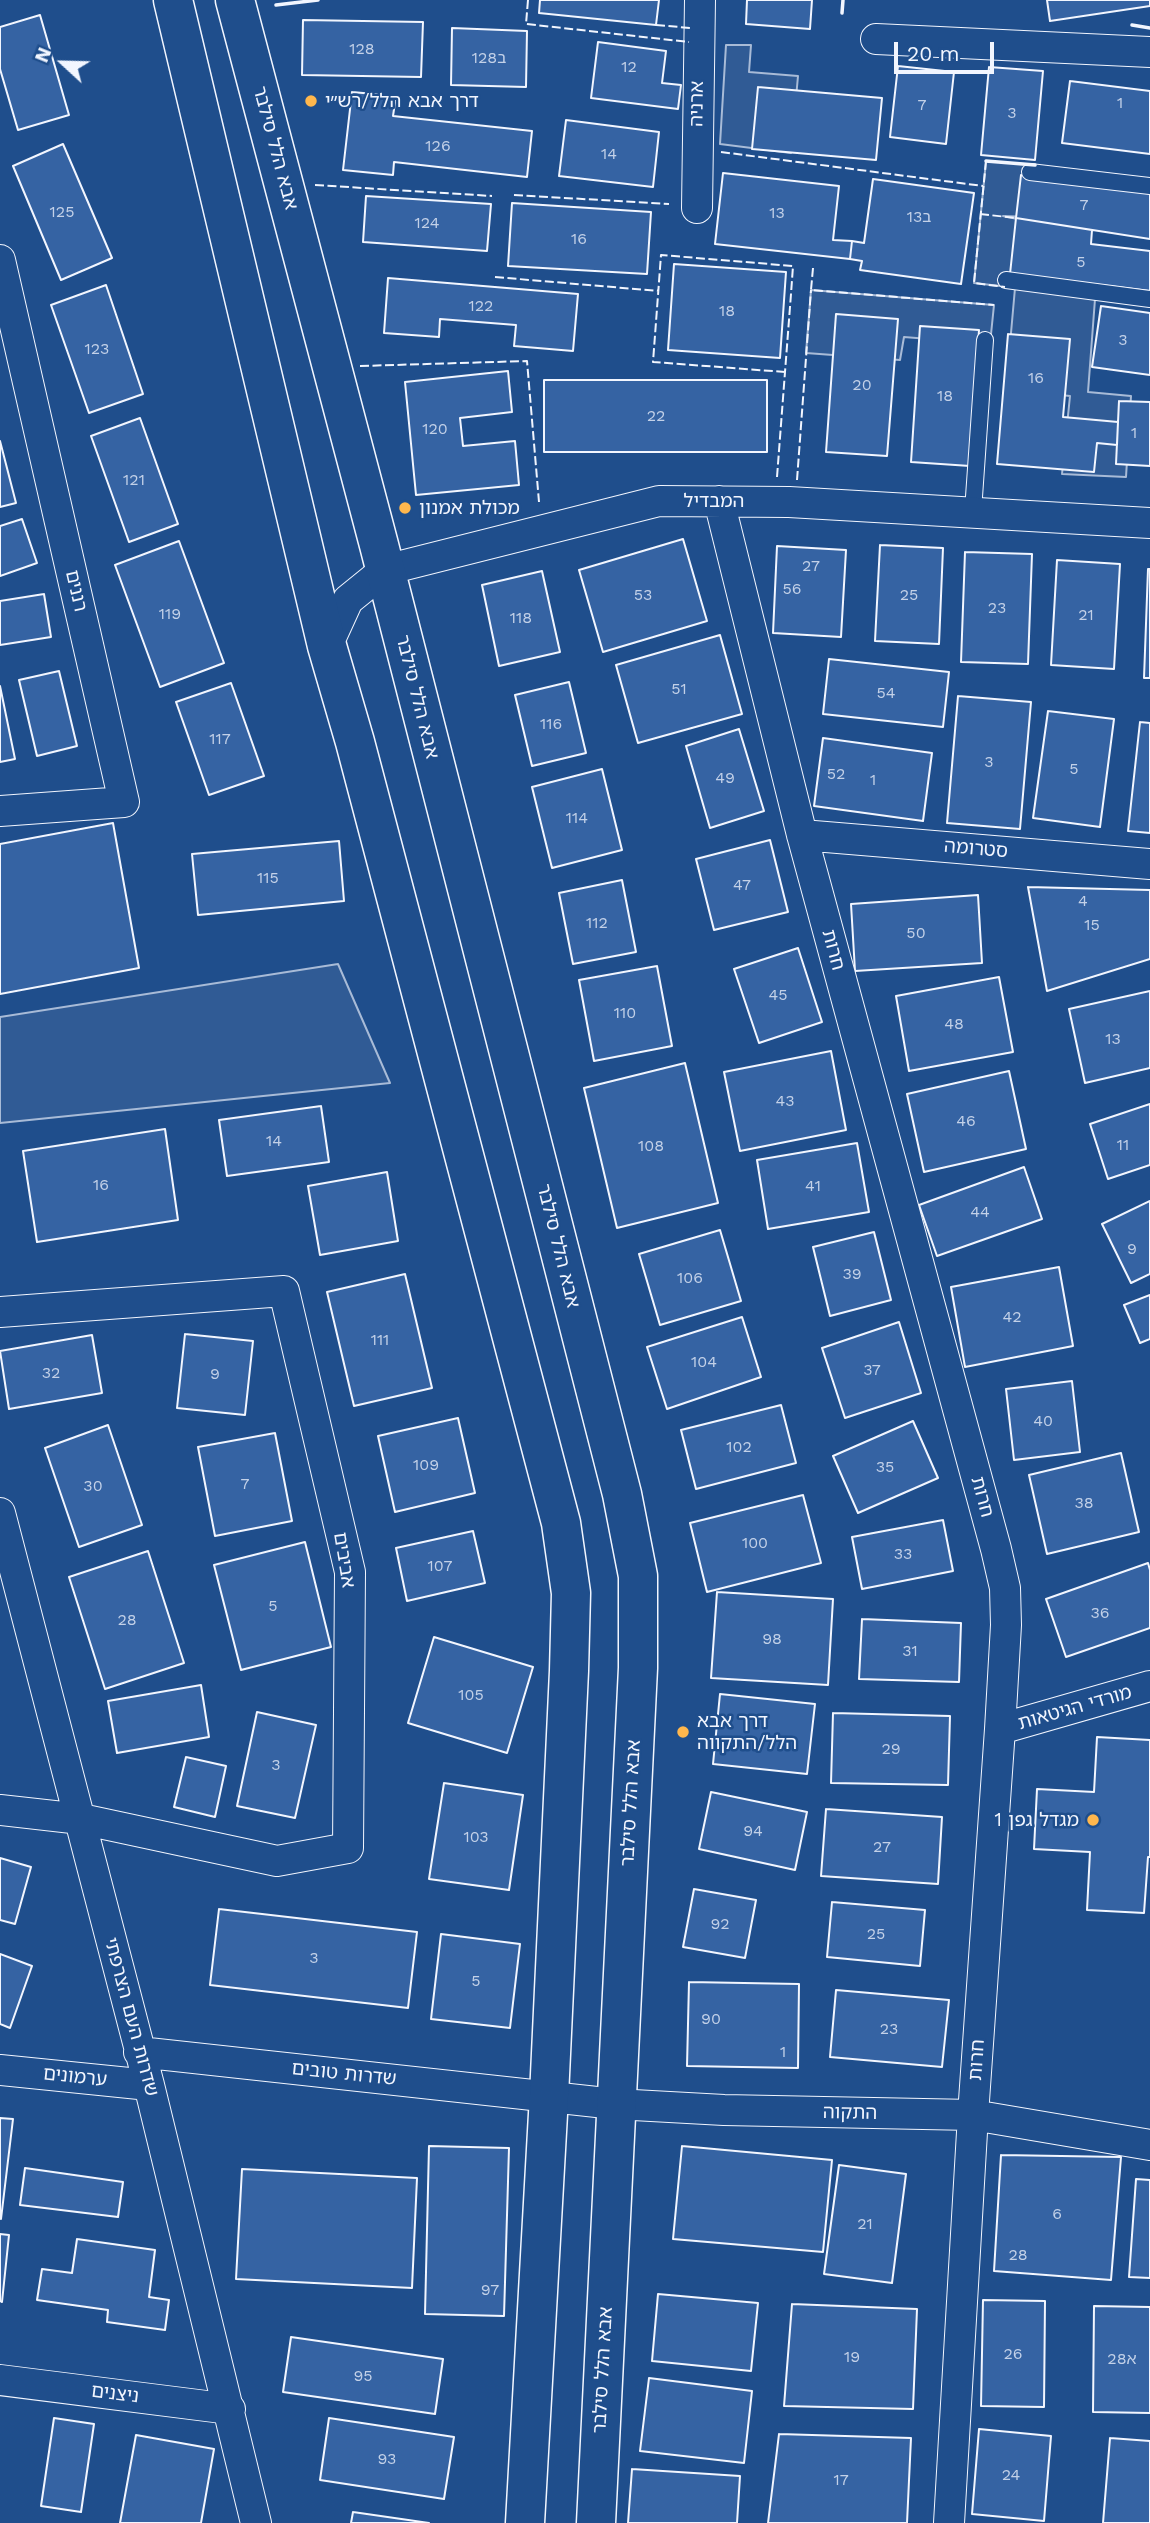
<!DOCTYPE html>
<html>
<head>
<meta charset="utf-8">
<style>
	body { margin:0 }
	#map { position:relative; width:1150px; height:2523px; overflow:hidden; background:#1f4e8c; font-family:"Work Sans",sans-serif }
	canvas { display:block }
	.north { position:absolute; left:28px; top:28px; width:70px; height:70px; -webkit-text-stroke:5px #1f4e8c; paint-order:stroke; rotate:292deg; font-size:19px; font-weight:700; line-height:28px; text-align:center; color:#f2f6ff }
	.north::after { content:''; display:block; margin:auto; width:24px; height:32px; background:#f2f6ff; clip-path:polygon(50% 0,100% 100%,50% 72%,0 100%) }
	.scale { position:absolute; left:894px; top:42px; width:100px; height:32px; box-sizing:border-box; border:4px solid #f2f6ff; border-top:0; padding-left:9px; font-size:21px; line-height:24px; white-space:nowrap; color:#f2f6ff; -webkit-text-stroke:5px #1f4e8c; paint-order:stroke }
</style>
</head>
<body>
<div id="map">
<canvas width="1150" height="2523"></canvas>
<div class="north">N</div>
<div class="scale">20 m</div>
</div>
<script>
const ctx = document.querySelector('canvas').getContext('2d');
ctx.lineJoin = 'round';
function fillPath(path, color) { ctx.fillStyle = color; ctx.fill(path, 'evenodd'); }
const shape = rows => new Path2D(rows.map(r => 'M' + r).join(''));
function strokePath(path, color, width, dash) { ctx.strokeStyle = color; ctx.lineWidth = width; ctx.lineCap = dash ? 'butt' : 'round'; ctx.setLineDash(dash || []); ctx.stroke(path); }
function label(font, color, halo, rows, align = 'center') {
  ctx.font = font + ' "Work Sans","Noto Sans Hebrew",sans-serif'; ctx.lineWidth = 5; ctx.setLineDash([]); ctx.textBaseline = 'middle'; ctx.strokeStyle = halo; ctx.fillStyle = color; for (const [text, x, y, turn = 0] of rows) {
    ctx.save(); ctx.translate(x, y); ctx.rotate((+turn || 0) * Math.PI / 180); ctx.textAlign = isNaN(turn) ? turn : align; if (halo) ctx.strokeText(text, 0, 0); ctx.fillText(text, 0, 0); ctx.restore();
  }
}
const built = shape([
	[726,45,751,45,749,72,798,76,791,153,720,144,726,45],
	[986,161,1037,165,1031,217,1003,216,1055,227,1150,279,1150,295,1009,287,974,283,986,161],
	[1015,288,1095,299,1088,392,1131,396,1126,477,1062,474,1070,396,1006,389,1015,288],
	[811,290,994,305,990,344,904,337,900,360,806,353,811,290],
	[338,964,390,1083,0,1123,0,1017,338,964]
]);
fillPath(built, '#305b95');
strokePath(built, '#a8bbd7', 2);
const building = shape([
	[540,0,659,0,656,25,539,13,540,0],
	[747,0,812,0,810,29,746,24,747,0],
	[1047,0,1150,0,1150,6,1050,21,1047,0],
	[40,15,69,115,18,130,0,69,0,27,40,15],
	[303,20,423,22,421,77,302,75,303,20],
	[452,28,527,31,526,87,451,85,452,28],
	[598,42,666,51,662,83,681,85,678,109,591,98,598,42],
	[898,66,954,72,946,144,890,137,898,66],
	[989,67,1043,71,1035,160,981,155,989,67],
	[1070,81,1150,91,1150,154,1062,143,1070,81],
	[758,87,882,98,876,160,752,149,758,87],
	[352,92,396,96,393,116,532,131,527,177,394,162,393,175,343,170,352,92],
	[566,120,659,132,653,187,559,176,566,120],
	[63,144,112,258,61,280,13,166,63,144],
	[723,173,839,186,833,240,852,241,850,259,715,244,723,173],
	[1021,175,1150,192,1150,239,1016,218,1021,175],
	[873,179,974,193,961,284,860,270,862,261,850,259,852,241,864,243,873,179],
	[366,196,491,204,487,251,363,242,366,196],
	[512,203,651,212,647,274,508,266,512,203],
	[1016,218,1092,230,1091,244,1150,251,1150,291,1010,274,1016,218],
	[674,264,786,272,780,358,668,350,674,264],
	[388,278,578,294,573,351,514,346,516,325,440,319,439,337,384,333,388,278],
	[106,285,143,394,89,413,51,305,106,285],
	[1101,306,1150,313,1150,375,1092,367,1101,306],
	[836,314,898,319,887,456,826,452,836,314],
	[920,326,979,330,970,466,911,462,920,326],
	[1008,334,1070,339,1063,417,1118,422,1117,445,1097,443,1094,472,997,464,1008,334],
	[508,371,512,412,460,418,463,446,515,441,519,485,416,495,405,382,508,371],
	[544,380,767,380,767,452,544,452,544,380],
	[1119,401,1150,402,1150,466,1116,464,1119,401],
	[140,418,178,524,129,542,91,436,140,418],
	[0,441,16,503,0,507,0,441],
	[22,519,37,563,0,576,0,526,22,519],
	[683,539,707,621,603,652,579,570,683,539],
	[179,541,224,663,160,687,115,565,179,541],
	[880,545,943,548,939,644,875,641,880,545],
	[777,546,846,550,841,637,773,633,777,546],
	[965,552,1032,554,1028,664,961,662,965,552],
	[1057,560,1120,564,1114,669,1051,665,1057,560],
	[1148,569,1150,569,1150,678,1144,678,1148,569],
	[542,571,560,652,499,666,482,585,542,571],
	[44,594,51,637,0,645,0,601,44,594],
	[720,635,742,714,638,743,616,665,720,635],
	[829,659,949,672,943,727,823,714,829,659],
	[59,671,77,746,37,756,19,680,59,671],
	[569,682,586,753,532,766,515,695,569,682],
	[231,683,264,776,209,795,176,702,231,683],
	[0,686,15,759,0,762,0,686],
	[958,696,1031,702,1020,829,947,823,958,696],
	[1048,711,1114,719,1100,827,1033,818,1048,711],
	[1140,722,1150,723,1150,833,1128,831,1140,722],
	[739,729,764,811,710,828,686,746,739,729],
	[823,738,932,753,923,821,814,806,823,738],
	[602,769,622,850,552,868,532,787,602,769],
	[113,823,139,968,0,994,0,844,113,823],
	[770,840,788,912,714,930,696,859,770,840],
	[339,841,344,901,198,915,192,854,339,841],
	[622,880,636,952,573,964,559,893,622,880],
	[1028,887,1150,890,1150,959,1047,991,1028,887],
	[978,895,982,963,855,971,851,904,978,895],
	[798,948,822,1022,759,1043,734,969,798,948],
	[657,966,672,1046,594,1061,579,980,657,966],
	[999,977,1013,1052,909,1071,896,996,999,977],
	[1150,991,1150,1068,1085,1083,1069,1009,1150,991],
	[831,1051,846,1130,740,1151,724,1072,831,1051],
	[685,1063,718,1203,617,1228,584,1088,685,1063],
	[1009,1071,1026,1149,924,1172,907,1094,1009,1071],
	[1150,1104,1150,1165,1108,1179,1090,1124,1150,1104],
	[321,1106,329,1162,227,1176,219,1120,321,1106],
	[165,1129,178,1220,37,1242,23,1151,165,1129],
	[857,1143,869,1212,768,1229,757,1160,857,1143],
	[1024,1167,1042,1219,937,1256,919,1205,1024,1167],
	[387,1172,398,1241,320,1255,308,1186,387,1172],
	[1150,1201,1150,1274,1131,1283,1102,1224,1150,1201],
	[720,1230,741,1301,660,1325,639,1254,720,1230],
	[874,1232,891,1300,830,1316,813,1247,874,1232],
	[1059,1267,1073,1346,965,1367,951,1287,1059,1267],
	[405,1274,432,1388,354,1406,327,1292,405,1274],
	[1150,1295,1150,1339,1140,1343,1124,1305,1150,1295],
	[742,1317,761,1377,667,1409,647,1347,742,1317],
	[899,1322,921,1393,845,1418,822,1348,899,1322],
	[185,1334,253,1341,245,1415,177,1408,185,1334],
	[92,1335,102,1393,9,1409,0,1351,92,1335],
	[1072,1381,1080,1452,1014,1460,1006,1389,1072,1381],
	[781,1405,796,1463,696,1489,681,1430,781,1405],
	[458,1418,475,1493,395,1512,378,1436,458,1418],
	[913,1421,938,1478,858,1513,833,1456,913,1421],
	[108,1425,142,1525,79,1547,45,1448,108,1425],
	[275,1433,292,1521,215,1536,198,1447,275,1433],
	[1121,1453,1139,1532,1047,1554,1029,1475,1121,1453],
	[803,1495,821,1563,707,1592,690,1523,803,1495],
	[943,1520,953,1571,862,1589,852,1537,943,1520],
	[473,1531,485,1583,407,1601,396,1548,473,1531],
	[305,1542,331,1647,241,1670,214,1565,305,1542],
	[148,1551,184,1663,105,1689,69,1577,148,1551],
	[1148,1563,1150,1570,1150,1628,1066,1657,1046,1599,1148,1563],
	[717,1592,833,1599,828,1685,711,1678,717,1592],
	[862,1619,961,1623,959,1682,859,1679,862,1619],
	[434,1637,533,1667,507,1753,408,1723,434,1637],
	[201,1685,209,1737,117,1753,108,1701,201,1685],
	[720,1694,815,1704,807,1774,713,1764,720,1694],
	[257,1712,316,1725,295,1818,237,1806,257,1712],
	[833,1713,950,1716,948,1785,831,1783,833,1713],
	[1097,1737,1150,1740,1150,1857,1148,1857,1144,1913,1087,1910,1090,1852,1034,1849,1037,1789,1094,1792,1097,1737],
	[186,1757,226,1766,215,1817,174,1807,186,1757],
	[444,1783,523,1795,509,1890,429,1879,444,1783],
	[711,1792,807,1812,795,1870,699,1849,711,1792],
	[826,1809,942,1817,938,1884,821,1876,826,1809],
	[0,1858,31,1867,15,1924,0,1920,0,1858],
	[694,1889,756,1900,745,1958,683,1947,694,1889],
	[832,1902,925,1910,920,1966,827,1957,832,1902],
	[219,1909,417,1932,408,2008,210,1985,219,1909],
	[441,1934,520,1944,510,2028,431,2019,441,1934],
	[0,1954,32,1966,10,2028,0,2024,0,1954],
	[689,1982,799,1984,798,2068,687,2066,689,1982],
	[836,1990,949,2000,942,2067,830,2057,836,1990],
	[0,2118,13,2119,1,2219,0,2218,0,2118],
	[429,2146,509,2148,504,2316,425,2314,429,2146],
	[682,2146,832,2160,823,2252,673,2239,682,2146],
	[1001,2155,1121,2157,1111,2280,994,2271,1001,2155],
	[839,2165,906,2174,892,2283,824,2274,839,2165],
	[25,2168,123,2182,118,2217,20,2205,25,2168],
	[242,2169,417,2178,412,2288,236,2279,242,2169],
	[1136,2179,1150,2180,1150,2278,1129,2277,1136,2179],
	[0,2234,9,2235,2,2302,0,2301,0,2234],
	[77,2239,155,2250,149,2297,169,2300,165,2330,107,2322,108,2310,37,2300,42,2269,72,2273,77,2239],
	[658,2294,758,2303,751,2371,652,2361,658,2294],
	[983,2300,1045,2301,1044,2407,981,2406,983,2300],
	[792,2304,917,2309,913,2409,784,2406,792,2304],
	[1094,2306,1150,2307,1150,2413,1093,2412,1094,2306],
	[291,2337,443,2359,435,2414,283,2392,291,2337],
	[649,2378,752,2391,744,2463,640,2451,649,2378],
	[54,2418,94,2424,81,2512,41,2506,54,2418],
	[329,2418,454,2437,444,2499,320,2480,329,2418],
	[979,2429,1051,2436,1044,2521,972,2514,979,2429],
	[779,2434,911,2438,907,2523,768,2523,779,2434],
	[136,2435,214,2449,201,2523,120,2523,136,2435],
	[1110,2438,1150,2441,1150,2523,1103,2523,1110,2438],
	[632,2469,740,2476,737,2523,628,2523,632,2469],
	[353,2512,429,2523,351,2523,353,2512]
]);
fillPath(building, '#3563a3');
strokePath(building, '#f2f6ff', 2);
const lane = shape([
	[1030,172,1150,186],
	[1006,280,1150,299],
	[973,511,985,340]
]);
const street = shape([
	[876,39,1150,52],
	[697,208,700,0],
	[0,260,124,802,0,811],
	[719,501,802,835,996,1549,1005,1588,1006,1625,1000,1729,973,2115,949,2523],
	[327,646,348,600,385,570,659,501,789,502,1150,523],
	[802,835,1150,864],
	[0,1312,284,1291,350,1572,348,1848,277,1861,81,1819,0,1810],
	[0,1513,149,2085,256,2523],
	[1000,1729,1150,1686],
	[139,2052,615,2104,724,2110,973,2115,1150,2145],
	[0,2070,149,2085],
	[0,2380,230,2409]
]);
const primary = shape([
	[173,0,327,646,355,742,561,1523,571,1593,569,1671,549,2096,525,2523],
	[235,0,379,545,622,1494,638,1576,638,1668,596,2523]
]);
strokePath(lane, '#f2f6ff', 18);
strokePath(street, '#f2f6ff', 32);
strokePath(primary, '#f2f6ff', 41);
strokePath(lane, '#1f4e8c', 16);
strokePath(street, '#1f4e8c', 30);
strokePath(primary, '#1f4e8c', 38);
strokePath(shape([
	[528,0,526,24,689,42],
	[656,25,691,28],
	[721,152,983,186],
	[986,161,974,283,1005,287],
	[315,185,492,196],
	[514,195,669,204],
	[980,214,1016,218],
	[813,268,811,290,994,305],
	[495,277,659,291],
	[360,366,527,361,539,502],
	[777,477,785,372,791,294,793,266,661,255,653,362,785,372],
	[797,480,811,290]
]), '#f2f6ff', 2, [9, 3.5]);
strokePath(shape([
	[276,5,318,0],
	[842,13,843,0],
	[1132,25,1150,28],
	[986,161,1035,165]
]), '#f2f6ff', 3.5);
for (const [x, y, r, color] of [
	[311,101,7,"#ffb74d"],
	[405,508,7,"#ffb74d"],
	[683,1732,7,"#ffb74d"],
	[1093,1820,7,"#ffb74d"]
]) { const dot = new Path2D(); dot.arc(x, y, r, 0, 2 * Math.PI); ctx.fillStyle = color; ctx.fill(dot); strokePath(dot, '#1f4e8c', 2.5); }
label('16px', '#c3d1e8', null, [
	["128",362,49],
	["128ב",489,58],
	["12",629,67],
	["1",1120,103],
	["7",922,105],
	["3",1012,113],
	["126",438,146],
	["14",609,154],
	["7",1084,205],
	["125",62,212],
	["13",777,213],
	["13ב",919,217],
	["124",427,223],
	["16",579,239],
	["5",1081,262],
	["122",481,306],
	["18",727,311],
	["3",1123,340],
	["123",97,349],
	["16",1036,378],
	["20",862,385],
	["18",945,396],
	["22",656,416],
	["120",435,429],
	["1",1134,433],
	["121",134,480],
	["27",811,566],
	["56",792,589],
	["53",643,595],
	["25",909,595],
	["23",997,608],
	["119",170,614],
	["21",1086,615],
	["118",521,618],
	["51",679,689],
	["54",886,693],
	["116",551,724],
	["117",220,739],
	["3",989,762],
	["5",1074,769],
	["52",836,774],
	["49",725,778],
	["1",873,780],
	["114",577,818],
	["115",268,878],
	["47",742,885],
	["4",1083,901],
	["112",597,923],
	["15",1092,925],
	["50",916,933],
	["45",778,995],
	["110",625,1013],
	["48",954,1024],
	["13",1113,1039],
	["43",785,1101],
	["46",966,1121],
	["14",274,1141],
	["11",1123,1145],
	["108",651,1146],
	["16",101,1185],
	["41",813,1186],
	["44",980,1212],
	["9",1132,1249],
	["39",852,1274],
	["106",690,1278],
	["42",1012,1317],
	["111",380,1340],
	["104",704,1362],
	["37",872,1370],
	["32",51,1373],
	["9",215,1374],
	["40",1043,1421],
	["102",739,1447],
	["109",426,1465],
	["35",885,1467],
	["7",245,1484],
	["30",93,1486],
	["38",1084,1503],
	["100",755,1543],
	["33",903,1554],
	["107",440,1566],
	["5",273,1606],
	["36",1100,1613],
	["28",127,1620],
	["98",772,1639],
	["31",910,1651],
	["105",471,1695],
	["29",891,1749],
	["3",276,1765],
	["94",753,1831],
	["103",476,1837],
	["27",882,1847],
	["92",720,1924],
	["25",876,1934],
	["3",314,1958],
	["5",476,1981],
	["90",711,2019],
	["23",889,2029],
	["1",783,2052],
	["6",1057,2214],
	["21",865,2224],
	["28",1018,2255],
	["97",490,2290],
	["26",1013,2354],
	["19",852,2357],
	["28א",1122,2359],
	["95",363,2376],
	["93",387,2459],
	["24",1011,2475],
	["17",841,2480]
]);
label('19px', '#f2f6ff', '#1f4e8c', [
	["דרך אבא הלל/רש״י",325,101],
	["מכולת אמנון",419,508],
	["דרך אבא",697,1721],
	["הלל/התקווה",697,1743],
	["מגדל גפן 1",1079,1820,"right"]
], 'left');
label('19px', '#f2f6ff', '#1f4e8c', [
	["ארניה",697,104,-89],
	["אבא הלל סילבר",275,148,75],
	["המבדיל",714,501],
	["רננים",76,591,77],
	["אבא הלל סילבר",417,697,76],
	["סטרומה",976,849,5],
	["חרות",833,950,75],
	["אבא הלל סילבר",558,1246,76],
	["חרות",982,1497,75],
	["אביבים",344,1560,81],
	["מורדי הגיטאות",1075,1708,-16],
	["אבא הלל סילבר",631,1803,-87],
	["שדרות העם הצרפתי",131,2017,75],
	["חרות",977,2060,-86],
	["שדרות טובים",344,2074,6],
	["ערמונים",75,2077,6],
	["התקוה",850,2113,1],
	["אבא הלל סילבר",603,2370,-87],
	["ניצנים",115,2394,7]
]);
</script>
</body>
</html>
